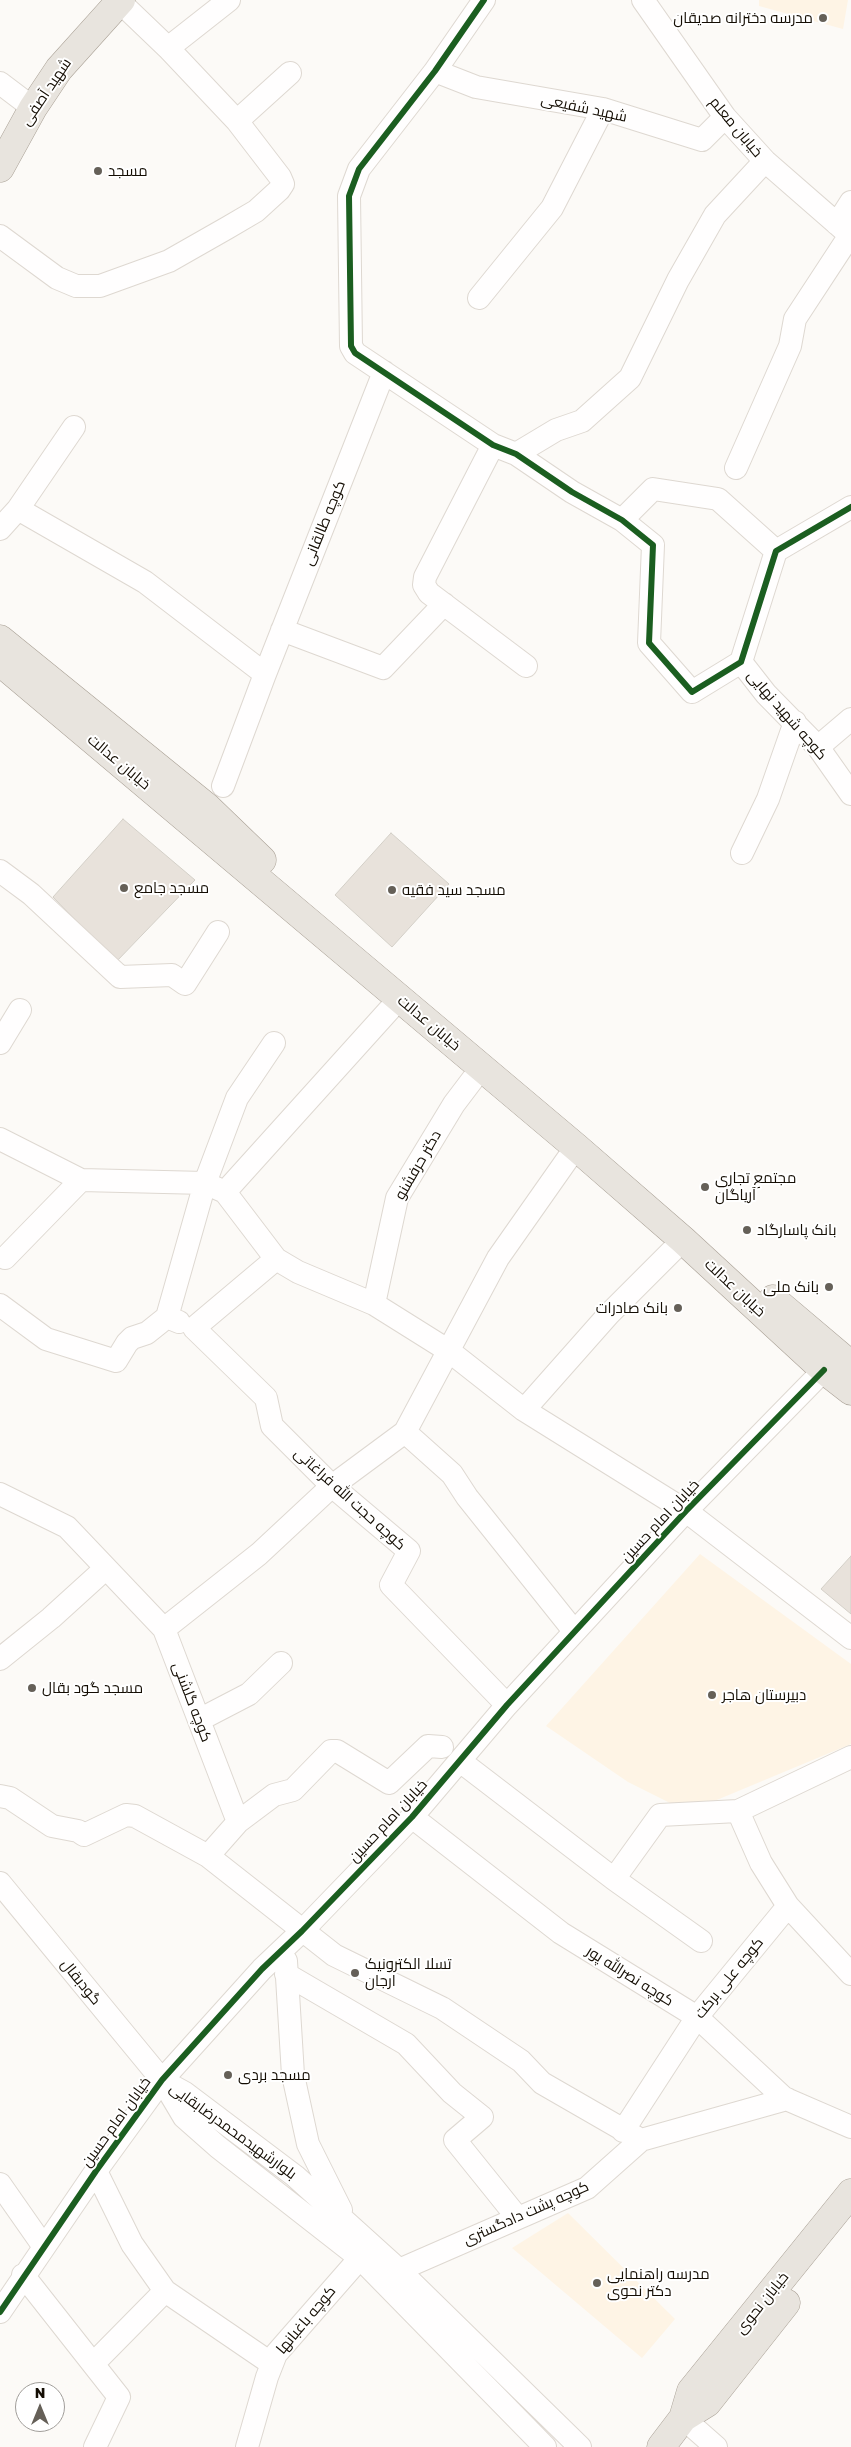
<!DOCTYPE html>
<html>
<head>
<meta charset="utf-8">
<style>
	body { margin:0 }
	#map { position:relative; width:851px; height:2447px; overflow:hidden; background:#fcfaf7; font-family:"Golos Text",sans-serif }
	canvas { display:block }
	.north { position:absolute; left:15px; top:2382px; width:50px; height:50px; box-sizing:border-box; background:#fff; border:1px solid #a19e9a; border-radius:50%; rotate:0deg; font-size:14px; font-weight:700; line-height:20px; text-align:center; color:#140d03 }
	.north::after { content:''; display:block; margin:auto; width:18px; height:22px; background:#656058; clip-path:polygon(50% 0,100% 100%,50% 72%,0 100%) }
</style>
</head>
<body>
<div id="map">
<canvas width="851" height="2447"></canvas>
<div class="north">N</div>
</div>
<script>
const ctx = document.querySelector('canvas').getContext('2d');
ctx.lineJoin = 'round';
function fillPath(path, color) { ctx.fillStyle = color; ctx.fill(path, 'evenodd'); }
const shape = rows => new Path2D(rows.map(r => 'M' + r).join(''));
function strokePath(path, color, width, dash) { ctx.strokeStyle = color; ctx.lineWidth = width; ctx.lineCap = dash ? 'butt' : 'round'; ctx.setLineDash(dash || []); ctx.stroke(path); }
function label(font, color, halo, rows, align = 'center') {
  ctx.font = font + ' "Golos Text",Cairo,sans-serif'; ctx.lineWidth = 4; ctx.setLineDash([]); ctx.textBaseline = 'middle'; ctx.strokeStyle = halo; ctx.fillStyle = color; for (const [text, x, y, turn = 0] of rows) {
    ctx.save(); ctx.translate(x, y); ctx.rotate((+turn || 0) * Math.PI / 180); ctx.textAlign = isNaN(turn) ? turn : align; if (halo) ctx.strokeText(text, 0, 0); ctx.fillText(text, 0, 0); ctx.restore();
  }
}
fillPath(shape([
	[759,0,848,0,843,29,759,6],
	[700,1554,851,1664,851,1744,688,1812,628,1782,546,1726],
	[568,2213,675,2319,642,2358,512,2248]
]), '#fef4e5');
const building = shape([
	[123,819,195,880,116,962,53,897,123,819],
	[391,833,449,884,392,947,335,895,391,833],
	[851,1556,851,1614,821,1589,851,1556]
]);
fillPath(building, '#e8e2db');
strokePath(building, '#d3cfc7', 1);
const minor = shape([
	[484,0,435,71,359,169,349,196,351,346,355,353,493,445,516,454,572,492,622,520,653,545,649,643,692,692,741,662,776,551,851,507],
	[643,0,725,117,765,161,851,236],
	[168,48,229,0],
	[435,71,476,87,603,109,702,140,725,117],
	[0,83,33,108],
	[237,121,290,73],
	[837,224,851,202],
	[0,236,57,278,76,286,100,286,169,261,227,228,256,211,279,190,283,184,280,177,237,121,168,48,120,2],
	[479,298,552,208,603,109],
	[493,445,425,577,424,585,429,593,526,666],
	[516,454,556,430,582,421,630,378,678,280,715,215,765,161],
	[736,468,790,346,795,319,850,235],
	[18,509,145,582,265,674,384,372],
	[622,520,653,489,718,499,776,551],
	[0,529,18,509,74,427],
	[282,630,383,668,444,604],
	[741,662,766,694,818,747,851,794],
	[818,747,851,719],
	[223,786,265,674],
	[742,853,768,799,795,722],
	[0,871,31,894,120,977,172,975,185,984,218,932],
	[0,1043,20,1010],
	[0,1139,81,1180],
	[225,1192,276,1259,298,1272,374,1304,449,1351,524,1410,686,1511,851,1638],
	[5,1258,81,1180,205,1183,225,1192,400,998],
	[276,1259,194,1328,266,1398,272,1426,332,1486,409,1551,391,1585,507,1705],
	[374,1304,397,1198,454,1104,482,1067],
	[0,1305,46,1339,116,1361,127,1343,132,1338,147,1333,167,1317,179,1322],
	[167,1317,205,1183,237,1098,274,1043],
	[524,1410,609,1314,683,1240],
	[405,1432,452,1474,467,1497,574,1631],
	[0,1494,67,1527,164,1629,238,1822,208,1856,334,1955,442,2008,521,2061,542,2083,641,2140],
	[164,1629,259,1554,332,1486,405,1432,498,1258,576,1147],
	[0,1659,51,1618,105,1569],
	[199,1720,249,1694,281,1663],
	[460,1761,614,1879],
	[0,1796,10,1798,52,1826,78,1831,84,1835,126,1815,135,1816,208,1856],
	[738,1811,761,1863,788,1906],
	[412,1817,561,1933,697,2017,784,2098,851,2127],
	[238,1822,274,1795,293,1790,331,1751,337,1751,389,1783,428,1746,442,1747],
	[0,1883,162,2080,184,2117,218,2147,360,2258,545,2447],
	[701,1941,614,1879,660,1815,738,1811,851,1757],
	[286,1961,293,2075,308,2144,341,2210],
	[286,1974,406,2044,452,2093,482,2117,455,2140,517,2217],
	[163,2081,185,2093,295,2176,399,2270,580,2447],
	[623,2131,697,2017,788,1906,851,1974],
	[96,2171,132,2244,165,2291,272,2364],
	[0,2184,44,2247],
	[399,2270,587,2188,641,2140,787,2099],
	[23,2275,119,2397,95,2447],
	[0,2312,96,2171,162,2080,262,1969,302,1931,412,1817,507,1705,686,1511,824,1370],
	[93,2364,165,2291],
	[683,2418,716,2447],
	[247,2447,267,2377,276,2354,360,2258]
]);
const major = shape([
	[0,168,33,108,59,69,121,0],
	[0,639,207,807,262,860],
	[0,662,576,1147,683,1240,824,1370,851,1391],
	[773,1299,851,1365],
	[683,2418,707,2403,786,2303],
	[661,2447,683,2418,691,2391,851,2193]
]);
strokePath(minor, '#ded8d1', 24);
strokePath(major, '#a9a095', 29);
strokePath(minor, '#fffefe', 22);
strokePath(major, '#e8e4de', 28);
strokePath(shape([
	[484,0,435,71,359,169,349,196,351,346,355,353,493,445,516,454,572,492,622,520,653,545,649,643,692,692,741,662,776,551,851,507],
	[0,2312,96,2171,162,2080,262,1969,302,1931,412,1817,507,1705,686,1511,824,1370]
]), '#1b5e20', 6);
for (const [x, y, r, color] of [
	[823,18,5,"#656058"],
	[98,171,5,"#656058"],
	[124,888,5,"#656058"],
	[392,890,5,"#656058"],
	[705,1187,5,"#656058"],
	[747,1230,5,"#656058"],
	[829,1287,5,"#656058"],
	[678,1308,5,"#656058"],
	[32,1688,5,"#656058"],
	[712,1695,5,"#656058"],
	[355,1973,5,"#656058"],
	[228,2075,5,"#656058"],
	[597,2283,5,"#656058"]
]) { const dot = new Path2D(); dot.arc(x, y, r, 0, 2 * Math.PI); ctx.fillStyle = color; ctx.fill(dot); strokePath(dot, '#fff', 2); }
label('15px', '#140d03', '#fff', [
	["مدرسه دخترانه صدیقان",813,18,"right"],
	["مسجد",108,171],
	["مسجد جامع",134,888],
	["مسجد سید فقیه",402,890],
	["مجتمع تجاری",715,1178],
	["آریاگان",715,1195],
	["بانک پاسارگاد",757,1230],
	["بانک ملی",819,1287,"right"],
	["بانک صادرات",668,1308,"right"],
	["مسجد گود بقال",42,1688],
	["دبیرستان هاجر",722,1695],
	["تسلا الکترونیک",365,1964],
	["ارجان",365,1981],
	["مسجد بردی",238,2075],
	["مدرسه راهنمایی",607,2274],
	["دکتر نحوی",607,2291]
], 'left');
label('15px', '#140d03', '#fff', [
	["شهید آصفی",46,92,-56],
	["شهید شفیعی",584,108,12],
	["خیابان معلم",736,127,50],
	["کوچه طالقانی",324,523,-68],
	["کوچه شهید نهایی",787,715,49],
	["خیابان عدالت",119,762,40],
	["خیابان عدالت",429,1023,40],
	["دکتر حرفشنو",418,1165,-60],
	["خیابان عدالت",735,1288,43],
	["کوچه حجت الله فراغاتی",350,1499,42],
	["خیابان امام حسین",660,1521,-47],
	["کوچه گلشنی",192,1702,69],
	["خیابان امام حسین",388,1821,-47],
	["کوچه نصرالله پور",630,1976,32],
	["کوچه علی برکت",729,1978,-51],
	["گودبقال",81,1982,51],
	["خیابان امام حسین",116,2122,-54],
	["بلوارشهیدمحمدرضابقایی",233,2131,36],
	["کوچه پشت دادگستری",526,2213,-24],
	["خیابان نحوی",762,2303,-51],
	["کوچه باغبانها",306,2320,-50]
]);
</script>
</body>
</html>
